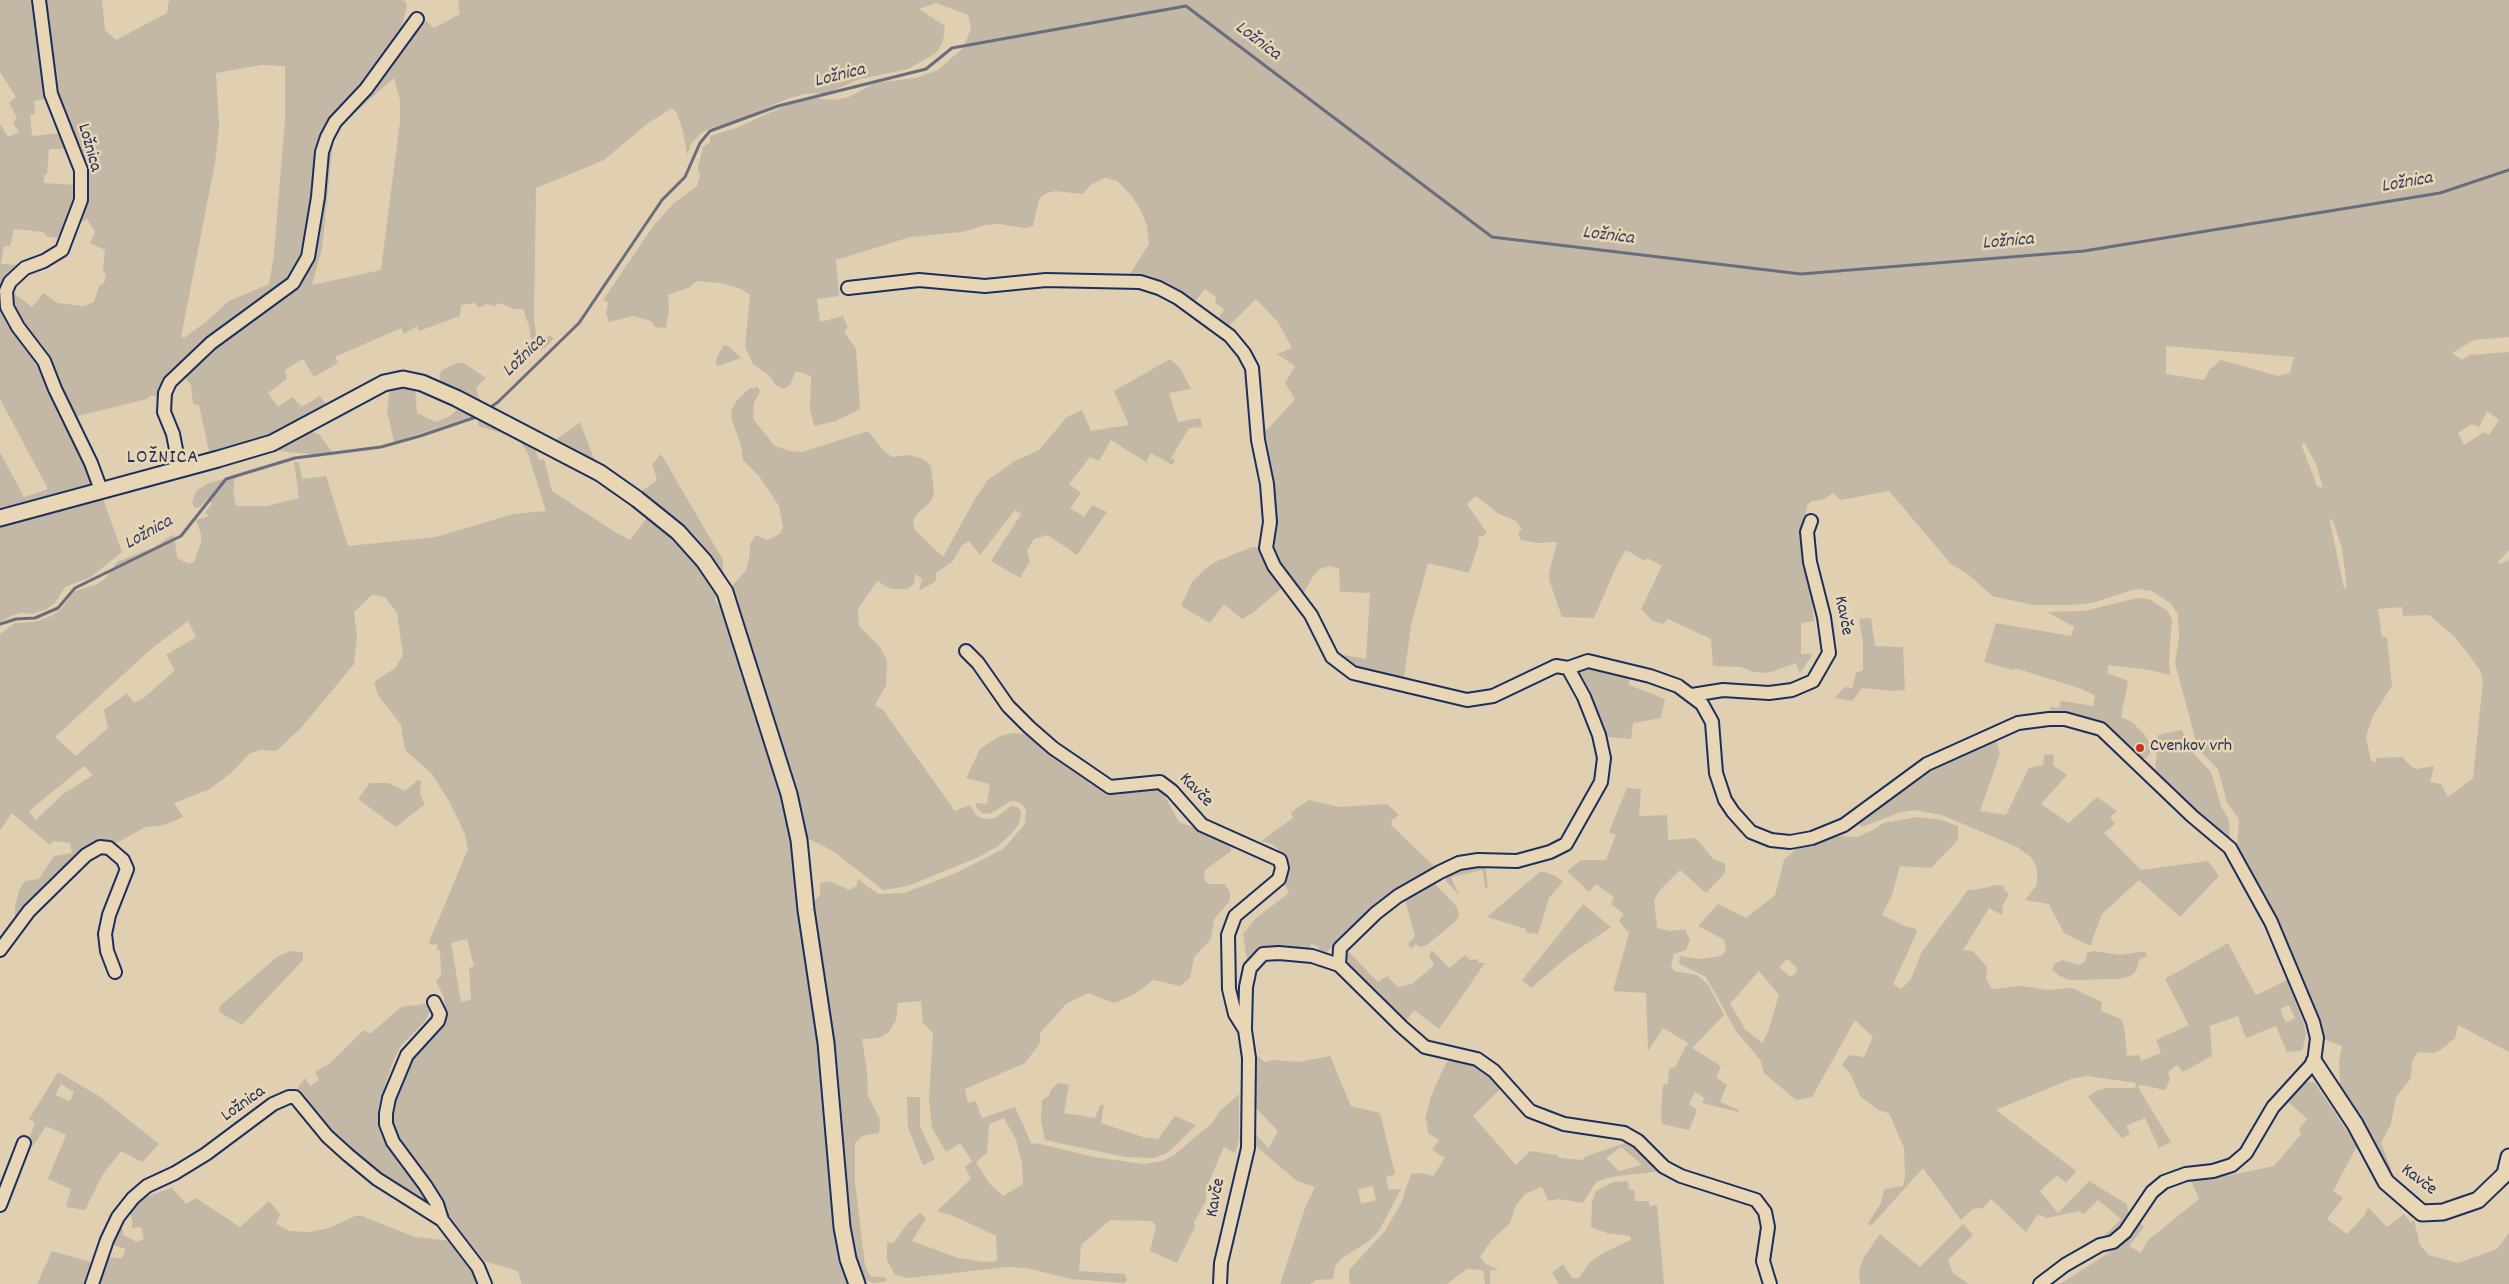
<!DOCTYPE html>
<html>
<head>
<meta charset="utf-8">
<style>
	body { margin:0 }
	canvas { display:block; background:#e1cfb1 }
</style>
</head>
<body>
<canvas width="2509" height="1284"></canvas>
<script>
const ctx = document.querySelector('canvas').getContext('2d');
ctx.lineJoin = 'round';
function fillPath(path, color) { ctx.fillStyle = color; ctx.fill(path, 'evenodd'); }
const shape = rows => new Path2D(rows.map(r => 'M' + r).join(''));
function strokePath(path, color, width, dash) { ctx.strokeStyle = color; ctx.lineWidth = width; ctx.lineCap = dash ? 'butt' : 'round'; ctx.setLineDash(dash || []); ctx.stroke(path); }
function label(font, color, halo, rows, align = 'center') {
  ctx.font = font + ' Dekko,sans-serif'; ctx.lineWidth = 5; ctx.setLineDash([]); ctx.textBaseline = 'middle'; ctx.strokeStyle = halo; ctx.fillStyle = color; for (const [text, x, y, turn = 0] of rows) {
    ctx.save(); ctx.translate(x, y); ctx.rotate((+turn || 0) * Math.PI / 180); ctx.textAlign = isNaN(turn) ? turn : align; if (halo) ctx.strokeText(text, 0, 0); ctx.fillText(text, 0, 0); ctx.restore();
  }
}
fillPath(shape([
	[0,0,36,0,48,99,34,101,35,114,30,115,32,136,62,133,70,149,49,149,47,174,44,175,44,183,78,185,79,196,66,224,57,238,46,236,43,232,14,229,10,246,4,246,1,264,18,265,10,274,3,291,39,358,92,484,92,488,0,511,0,452,24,497,48,489,0,399,0,124,8,137,19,132,13,123,17,118,9,103,16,97,0,72],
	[41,0,102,0,105,30,116,40,167,13,169,0,402,0,406,2,407,6,399,37,367,83,330,122,320,141,313,167,309,241,301,268,293,280,217,335,173,372,164,382,162,399,151,395,147,399,70,418,46,359,10,309,8,298,8,291,13,281,21,275,23,276,12,292,32,307,44,293,57,303,84,306,94,302,99,286,104,283,106,276,103,269,105,250,90,243,95,232,87,219,72,226,83,206,85,196,83,170,53,87],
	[262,65,285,66,285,119,274,254,269,284,229,301,207,321,184,338,181,337,215,163,219,126,216,73],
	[460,0,2509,0,2509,337,2474,340,2452,353,2462,360,2469,355,2509,352,2509,550,2498,562,2499,564,2509,560,2509,1052,2458,1025,2455,1038,2442,1049,2435,1053,2418,1052,2412,1061,2411,1078,2396,1097,2391,1124,2381,1143,2391,1168,2391,1181,2334,1096,2340,1084,2339,1062,2342,1046,2313,1035,2261,890,2237,847,2239,820,2227,802,2218,769,2198,749,2175,663,2179,638,2178,614,2170,603,2152,591,2136,589,2092,603,2069,605,2033,605,1992,596,1969,575,1951,564,1889,491,1841,500,1833,493,1822,500,1811,501,1807,506,1804,534,1814,621,1801,623,1801,654,1813,654,1800,673,1796,663,1768,673,1753,672,1741,667,1713,666,1711,639,1668,619,1663,624,1653,621,1641,609,1662,566,1647,558,1645,561,1626,550,1617,565,1594,618,1562,617,1549,580,1549,573,1557,542,1538,543,1521,540,1518,534,1522,529,1516,521,1499,514,1476,496,1467,504,1487,533,1482,537,1479,535,1478,546,1469,573,1428,563,1411,625,1404,679,1353,668,1333,653,1366,659,1370,593,1340,592,1339,568,1329,566,1320,569,1313,576,1301,598,1274,560,1257,429,1268,429,1295,399,1285,383,1295,366,1277,354,1292,348,1278,322,1256,299,1225,330,1216,321,1224,310,1215,302,1216,297,1205,289,1192,305,1126,280,1149,244,1147,226,1141,211,1131,195,1117,181,1105,178,1092,184,1082,194,1056,191,1046,193,1039,199,1033,226,1025,228,999,224,986,225,962,232,910,237,836,260,839,296,817,299,820,322,843,316,848,328,844,332,856,349,860,409,836,421,814,426,810,408,811,376,796,371,790,385,783,389,775,384,770,376,753,364,745,347,750,295,741,289,720,283,697,281,690,287,668,295,669,311,666,328,655,327,651,321,633,316,609,322,606,313,608,303,603,300,654,225,674,203,697,186,700,176,698,168,703,147,710,142,710,136,736,128,789,104,814,98,835,100,849,97,875,83,916,78,938,70,963,48,971,29,968,15,936,3,919,9,945,26,943,41,936,53,908,69,860,79,827,93,804,94,787,99,732,123,711,128,700,134,691,144,687,155,683,131,677,113,672,108,647,124,604,160,536,188,534,320,537,340,550,336,554,338,546,347,533,352,529,326,523,309,513,309,501,303,494,306,487,304,479,308,475,303,461,305,460,316,419,331,417,326,404,334,401,328,335,357,338,363,314,377,303,359,285,370,287,379,268,393,278,407,292,397,302,407,320,396,327,406,275,434,210,456,199,405,193,404,191,385,185,378,218,345,285,298,298,285,318,237,330,136,411,34,425,20,434,28,460,14,458,3],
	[394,78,400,100,400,121,381,270,312,285,322,249,334,131],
	[2166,346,2293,357,2294,357,2290,373,2278,376,2221,360,2210,369,2204,380,2166,374],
	[2487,411,2499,420,2489,435,2484,432,2464,445,2458,433,2472,424,2479,427],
	[2304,442,2316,464,2323,488,2317,486,2302,446],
	[2332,518,2342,548,2347,589,2344,588,2330,522],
	[2402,607,2403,616,2429,615,2455,637,2480,670,2483,681,2473,778,2448,797,2441,784,2430,782,2434,766,2416,769,2412,767,2402,757,2376,758,2376,762,2371,761,2366,738,2368,730,2374,714,2392,686,2387,637,2382,637,2378,609],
	[723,345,728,346,741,358,718,366,715,362],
	[1170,359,1180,368,1191,389,1169,393,1178,422,1201,418,1202,427,1189,428,1171,458,1175,460,1172,465,1151,453,1146,462,1111,440,1099,461,1090,457,1069,484,1081,493,1070,508,1084,517,1092,505,1107,512,1077,555,1048,535,1034,539,1027,551,1030,561,1020,578,991,561,1021,514,1015,510,980,555,969,541,962,545,952,562,936,573,936,580,933,583,919,591,922,579,915,574,914,584,907,589,891,589,877,581,858,609,859,626,880,647,887,660,886,685,875,705,883,710,955,811,970,805,977,816,985,819,995,818,1011,806,1018,807,1021,812,1019,824,1010,835,998,846,979,857,908,886,883,890,833,851,803,836,728,591,746,570,749,560,750,544,756,535,767,540,780,534,783,527,779,506,759,476,743,460,741,445,732,421,731,411,737,400,750,388,758,387,760,392,754,403,753,419,775,446,790,451,802,452,868,431,884,451,892,457,909,455,923,459,931,466,934,494,931,501,916,515,913,522,915,530,943,557,976,497,988,480,1015,461,1039,450,1067,417,1082,410,1091,431,1129,425,1114,391],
	[457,363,464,363,486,378,476,388,478,396,485,406,441,383,439,375,442,370],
	[409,386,415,388,417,413,436,422,450,416,460,407,475,415,394,442,387,411,390,388],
	[479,417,533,444,539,460,544,459,552,491,615,532,630,540,649,515,653,518,696,560,717,592,715,600,727,616,769,747,789,826,820,1041,850,1284,522,1284,518,1271,477,1259,454,1231,397,1143,389,1109,403,1074,418,1048,441,1028,445,1018,444,997,436,981,441,975,440,950,437,950,437,944,431,945,429,942,468,849,465,834,449,801,432,774,405,750,401,725,378,695,374,682,395,668,403,655,397,613,385,597,372,595,354,612,357,637,354,664,301,728,276,751,260,750,249,754,231,773,208,790,174,803,183,817,164,825,146,827,114,844,93,846,15,919,15,906,20,888,25,881,39,879,54,856,72,853,70,843,54,841,50,845,12,813,0,830,0,634,15,623,35,622,51,616,61,609,75,591,97,584,105,579,117,562,154,547,174,534,177,558,189,564,194,562,201,543,201,534,196,520,209,516,205,512,212,504,207,499,200,507,195,508,192,502,197,490,209,483,235,476,233,490,236,506,267,506,299,498,294,462,299,462,302,479,326,476,348,546,436,537,513,514,546,511,528,454,521,443,511,436,478,426],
	[188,621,196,637,166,655,175,670,145,697,134,703,127,693,104,710,108,728,76,756,55,737,151,649],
	[84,766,93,775,63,794,36,820,29,811],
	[467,939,474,966,469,968,471,1000,461,1002,451,943],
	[580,422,595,461,554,441],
	[308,430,320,435,332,452,318,455,279,451,283,443],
	[661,454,723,560,723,575,639,493,657,480,652,464],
	[102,496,122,552,91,577,65,587,55,603,47,609,32,614,21,613,11,616,0,622,0,523],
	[1252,547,1257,547,1271,571,1284,586,1254,612,1242,619,1224,604,1210,623,1181,606,1192,582,1206,568,1217,561],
	[2137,598,2149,599,2168,611,2172,620,2169,660,2170,675,2150,670,2109,665,2107,673,2128,681,2121,717,2132,722,2145,735,2150,744,2150,754,2147,758,2141,758,2132,751,2117,737,2049,714,2050,707,2059,708,2061,701,2093,706,2095,696,2082,689,2015,668,2013,670,1984,662,1996,623,2071,636,2074,627,2047,612,2084,611],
	[1871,618,1875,646,1903,647,1905,690,1892,691,1862,688,1852,701,1834,698,1845,687,1852,688,1856,673,1863,670,1863,642,1859,619],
	[1584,665,1630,677,1629,685,1665,699,1661,718,1633,723,1631,739,1598,736,1575,671],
	[2182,730,2191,751,2211,772,2221,806,2229,820,2230,842,2155,774,2158,735],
	[1013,733,1025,734,1091,784,1108,790,1156,785,1163,793,1179,822,1231,841,1231,851,1205,870,1204,874,1205,881,1209,884,1225,884,1230,892,1230,901,1214,919,1211,939,1194,957,1190,978,1180,986,1153,980,1135,994,1114,1003,1088,993,1066,1004,1040,1033,1040,1043,1025,1063,965,1089,968,1103,976,1101,982,1118,1015,1107,1032,1145,1036,1143,1094,1157,1143,1164,1162,1161,1173,1156,1211,1124,1220,1111,1239,1094,1239,1139,1235,1153,1224,1147,1207,1186,1206,1201,1194,1222,1195,1227,1177,1263,1150,1251,1156,1226,1152,1221,1110,1220,1081,1245,1079,1271,1125,1274,1127,1280,1124,1283,1071,1279,1026,1268,1008,1267,908,1278,895,1275,887,1260,887,1242,893,1243,908,1223,920,1213,926,1218,912,1241,958,1258,983,1262,997,1261,996,1236,956,1217,937,1211,971,1179,965,1167,972,1161,960,1143,946,1152,932,1128,929,1098,933,1033,923,1023,921,1001,898,1003,896,1020,889,1032,879,1038,862,1039,867,1072,868,1096,880,1119,879,1133,862,1136,855,1143,855,1183,865,1265,870,1276,886,1278,887,1281,874,1283,866,1280,862,1275,852,1247,833,1040,812,903,820,895,820,883,830,881,849,890,856,886,858,879,878,894,904,893,954,874,1003,849,1025,824,1026,811,1022,804,1015,801,1009,802,990,814,982,813,976,807,976,803,987,804,990,784,966,778,980,749,1000,736],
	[1004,1118,1016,1140,1022,1163,1023,1184,1003,1196,990,1184,976,1162,987,1153,989,1124],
	[1996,740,2000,754,1980,811,2006,815,2029,768,2043,765,2044,755,2054,754,2053,765,2067,775,2041,804,2069,823,2097,797,2117,811,2110,817,2115,824,2104,833,2141,870,2208,861,2219,876,2180,917,2139,880,2102,914,2090,946,2064,933,2049,904,2025,900,2037,885,2037,868,2031,857,2017,847,1942,815,1914,810,1898,813,1862,827,1860,826,1860,822,1939,766],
	[418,780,421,781,420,795,425,804,396,827,358,799,370,783,389,783,405,791],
	[1627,788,1641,789,1639,816,1667,815,1668,840,1696,838,1714,860,1725,863,1725,873,1706,893,1680,870,1659,891,1654,900,1657,928,1670,931,1685,929,1690,940,1686,950,1674,954,1671,966,1674,971,1697,975,1703,980,1709,986,1724,1015,1692,1048,1721,1066,1716,1077,1727,1085,1720,1102,1739,1110,1738,1112,1702,1103,1705,1098,1695,1092,1689,1104,1697,1110,1689,1130,1662,1124,1661,1113,1663,1085,1668,1084,1669,1069,1675,1067,1688,1043,1663,1028,1648,1051,1646,993,1613,991,1629,933,1619,921,1624,914,1611,904,1614,897,1596,884,1589,892,1567,871,1581,860,1606,860,1616,835,1609,832],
	[1309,800,1340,807,1387,804,1399,815,1392,820,1391,825,1437,869,1360,921,1343,934,1326,953,1316,955,1319,947,1311,944,1309,952,1296,949,1295,946,1271,947,1251,954,1247,962,1243,934,1256,918,1289,893,1283,881,1289,869,1284,855,1272,844,1261,841,1293,818,1291,812],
	[1918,817,1942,820,1958,826,1958,836,1957,841,1931,868,1900,866,1892,895,1882,915,1907,927,1915,928,1917,932,1893,984,1901,989,1911,979,1921,953,1968,890,1980,889,1996,885,2004,886,2004,889,2009,894,2003,905,2002,915,1989,908,1963,950,1973,951,1987,967,1986,979,1992,989,2021,986,2047,990,2072,988,2102,1002,2101,1011,2121,1019,2124,1026,2127,1056,2139,1055,2141,1061,2161,1053,2156,1040,2189,1025,2165,979,2228,943,2255,994,2259,994,2287,980,2304,1024,2306,1034,2303,1048,2300,1051,2287,1052,2276,1026,2246,1038,2238,1016,2210,1026,2212,1056,2183,1072,2177,1065,2168,1072,2170,1079,2165,1090,2141,1085,2138,1087,2171,1142,2159,1148,2145,1118,2126,1126,2130,1134,2122,1138,2088,1097,2096,1091,2106,1088,2135,1088,2136,1083,2087,1076,2071,1079,1996,1110,2076,1171,2066,1183,2057,1175,2040,1191,2058,1213,2089,1181,2127,1204,2128,1213,2132,1214,2117,1235,2098,1253,2061,1277,2061,1273,2093,1247,2121,1219,2098,1200,2084,1214,2079,1211,2047,1218,2038,1214,2026,1232,1991,1199,1983,1208,1973,1209,1961,1220,1923,1168,1871,1226,1868,1223,1881,1203,1884,1189,1903,1186,1905,1177,1904,1148,1889,1113,1878,1110,1860,1096,1850,1073,1842,1065,1849,1055,1864,1057,1873,1037,1855,1020,1812,1097,1796,1100,1764,1073,1761,1061,1736,1031,1706,977,1679,964,1680,956,1701,959,1721,956,1726,950,1724,940,1698,926,1718,904,1746,918,1775,895,1784,860,1800,845,1841,836,1857,837,1873,830,1883,823],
	[1787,959,1796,967,1797,972,1790,977,1779,967],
	[1759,971,1779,995,1768,1032,1762,1043,1745,1029,1730,1004],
	[2289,1005,2295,1018,2286,1023,2280,1009],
	[1485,864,1488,888,1485,889,1483,870,1451,877,1459,895,1446,881,1445,875,1455,869],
	[1541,871,1556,876,1563,882,1549,898,1538,934,1527,933,1526,929,1487,917],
	[1432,881,1457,907,1459,915,1456,921,1427,945,1420,947,1416,944,1411,949,1408,944,1415,936,1404,896],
	[1583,904,1611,927,1570,955,1531,988,1522,980],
	[1343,946,1378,982,1387,976,1398,987,1412,984,1434,965,1429,956,1432,950,1449,968,1465,955,1470,960,1477,959,1479,963,1485,963,1439,1029,1414,1010,1403,1025,1345,970],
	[291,951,303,952,303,960,242,1025,219,1012,220,1006,278,956],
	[2094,951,2120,955,2145,951,2147,956,2139,960,2136,971,2131,976,2119,979,2069,980,2058,975,2052,969,2055,963,2063,960,2079,965,2085,962,2087,953],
	[424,1004,429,1006,430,1010,426,1020,400,1047,392,1064,378,1107,378,1127,387,1147,423,1189,437,1211,359,1161,298,1096,296,1090,305,1078,310,1086,319,1080,315,1072,329,1064,364,1030,370,1034,401,1007],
	[1255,1054,1265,1062,1273,1060,1299,1062,1330,1056,1351,1106,1380,1113,1395,1174,1386,1177,1389,1190,1401,1189,1379,1231,1369,1241,1341,1259,1335,1267,1333,1279,1316,1280,1310,1284,1280,1284,1305,1208,1315,1187,1297,1181,1252,1143],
	[1255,1107,1278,1131,1269,1148,1256,1135],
	[1373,1186,1376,1200,1361,1204,1358,1189],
	[1453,1058,1485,1068,1502,1087,1473,1116,1516,1165,1530,1151,1558,1155,1559,1158,1583,1160,1584,1157,1628,1142,1661,1171,1611,1177,1596,1182,1583,1203,1559,1199,1548,1201,1542,1187,1525,1194,1516,1205,1510,1223,1491,1241,1480,1257,1486,1264,1499,1270,1490,1270,1490,1284,1485,1284,1483,1270,1467,1269,1447,1284,1351,1284,1349,1281,1349,1270,1385,1231,1401,1203,1411,1174,1421,1173,1433,1176,1445,1158,1432,1150,1439,1140,1428,1133,1427,1122,1425,1119,1431,1096,1446,1063],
	[1621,1147,1641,1164,1641,1165,1619,1171,1606,1158],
	[58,1072,99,1096,159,1144,142,1162,121,1151,103,1174,85,1210,66,1207,71,1189,48,1179,66,1135,46,1126,33,1146,28,1142,35,1123,29,1119],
	[61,1084,74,1092,70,1101,55,1095],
	[2299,1080,2315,1083,2357,1146,2333,1191,2343,1198,2327,1219,2347,1234,2365,1215,2368,1207,2387,1227,2404,1214,2411,1223,2414,1220,2420,1245,2429,1255,2458,1263,2497,1249,2509,1233,2509,1284,2060,1284,2113,1250,2138,1221,2144,1227,2129,1246,2141,1253,2147,1241,2199,1199,2188,1174,2202,1172,2216,1178,2274,1166,2301,1134,2299,1129,2307,1119,2279,1093],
	[1058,1083,1069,1085,1064,1113,1095,1118,1100,1105,1104,1105,1101,1123,1143,1137,1158,1139,1175,1116,1196,1125,1171,1150,1165,1154,1153,1158,1125,1157,1045,1140,1041,1121,1042,1100,1049,1096,1050,1091],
	[907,1097,920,1097,920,1126,935,1159,923,1165,908,1128],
	[1628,1181,1629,1189,1634,1190,1635,1201,1649,1201,1649,1206,1657,1205,1664,1284,1559,1284,1552,1273,1563,1264,1572,1278,1579,1278,1590,1262,1603,1253,1631,1240,1630,1236,1607,1233,1591,1227,1592,1202,1596,1191,1613,1182],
	[172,1188,186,1204,196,1198,240,1227,269,1201,280,1214,276,1224,289,1231,310,1232,329,1228,355,1216,362,1216,415,1237,452,1241,469,1260,479,1284,95,1284,106,1257,122,1258,126,1249,110,1244,118,1226,123,1230,123,1235,137,1242,144,1239,141,1227,132,1228,132,1219,128,1208,139,1199],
	[1963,1224,1973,1235,1948,1260,1953,1273,1969,1284,1860,1284,1859,1270,1864,1257,1880,1234,1920,1267],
	[52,1251,94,1263,87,1284,37,1284]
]), '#c3b8a5');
strokePath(shape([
	[488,409,498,402,579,323,662,200,685,177,700,143,710,131,778,106,926,69,952,48,1186,6,1492,237,1801,274,2084,251,2440,193,2509,170],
	[0,624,16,619,35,618,58,608,75,588,181,536,226,479,295,458,381,447,420,436,479,416]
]), '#696e7f', 3);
const minor = shape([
	[39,0,51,94,81,170,81,200,62,250,44,261,25,268,10,282,6,291,7,307,18,327,44,361,55,389,91,463,101,490],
	[848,288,919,280,985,286,1046,280,1140,282,1159,288,1178,298,1230,336,1244,353,1252,368,1258,440,1267,484,1270,522,1266,548,1274,566,1311,615,1332,657,1353,673,1467,700,1493,696,1556,666,1568,668,1584,697,1599,735,1604,758,1601,782,1566,844,1550,852,1517,861,1478,860,1459,863,1440,872,1398,896,1376,913,1340,948,1339,965,1402,1027,1425,1047,1477,1059,1494,1071,1530,1111,1564,1124,1624,1133,1638,1141,1664,1167,1681,1176,1756,1200,1765,1212,1768,1227,1763,1261,1770,1284],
	[180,470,173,434,164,412,165,393,170,382,211,343,293,283,308,257,318,197,322,152,327,137,335,122,366,89,417,19],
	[966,651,978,663,1008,706,1029,727,1053,748,1110,787,1160,782,1172,791,1202,825,1280,860,1282,868,1279,879,1235,916,1228,935,1229,989,1235,1014,1245,1030,1249,1058,1248,1148,1221,1263,1220,1284],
	[1568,668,1588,661,1650,676,1678,686,1702,704,1712,722,1716,773,1725,800,1733,812,1751,832,1771,840,1790,842,1812,838,1844,825,1927,764,2018,723,2049,719,2065,719,2101,729,2192,816,2230,848,2271,922,2313,1022,2317,1038,2314,1062,2273,1107,2246,1153,2232,1165,2213,1171,2186,1174,2164,1182,2152,1192,2125,1232,2113,1242,2100,1245,2065,1265,2040,1284],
	[1692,695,1723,690,1769,693,1792,690,1813,681,1829,653,1824,617,1810,562,1807,532,1811,521],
	[0,950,29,911,86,855,100,847,109,848,123,860,127,869,109,915,105,934,107,951,115,972],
	[434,1002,440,1014,438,1021,407,1055,389,1098,386,1113,386,1124,393,1142,425,1185,437,1204,442,1220],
	[1245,1028,1246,987,1250,968,1263,954,1279,953,1312,956,1339,965],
	[0,1205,24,1143],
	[92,1284,107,1240,118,1217,133,1198,147,1186,175,1173,206,1154,273,1104,289,1097,295,1097,327,1136,348,1155,377,1179,442,1220,478,1267,485,1284]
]);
const tertiary = shape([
	[0,518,218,459,272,443,384,383,403,379,422,383,456,398,600,473,637,499,678,532,704,561,725,592,789,794,799,840,806,910,826,1043,842,1227,848,1259,857,1284],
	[2314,1062,2355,1124,2386,1182,2422,1213,2443,1212,2478,1200,2505,1174,2509,1157]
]);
strokePath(minor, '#1b2f5e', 16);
strokePath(tertiary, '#1b2f5e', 19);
strokePath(minor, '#e9d6b4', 12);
strokePath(tertiary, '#e9d6b4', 15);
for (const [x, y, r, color] of [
	[2140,748,5,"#c8321e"]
]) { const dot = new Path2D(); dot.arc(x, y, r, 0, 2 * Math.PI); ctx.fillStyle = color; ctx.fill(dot); strokePath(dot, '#e9d6b4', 2); }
label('18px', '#1b2f5e', '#e9d6b4', [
	["Ložnica",88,148,74],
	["Kavče",1842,616,79],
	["Kavče",1195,791,46],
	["Ložnica",244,1105,-35],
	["Kavče",2418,1181,37],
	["Kavče",1217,1198,-79]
]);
label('18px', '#1b2f5e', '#e9d6b4', [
	["Cvenkov vrh",2150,748]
], 'left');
label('italic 19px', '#354469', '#e9d6b4', [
	["Ložnica",1257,42,37],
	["Ložnica",840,77,-14],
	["Ložnica",2407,184,-10],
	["Ložnica",1608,237,7],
	["Ložnica",2008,243,-5],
	["Ložnica",525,357,-44],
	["Ložnica",149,534,-29]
]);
ctx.letterSpacing = '1px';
label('20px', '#1b2f5e', '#e9d6b4', [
	["LOŽNICA",163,459]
]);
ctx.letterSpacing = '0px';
</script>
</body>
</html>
